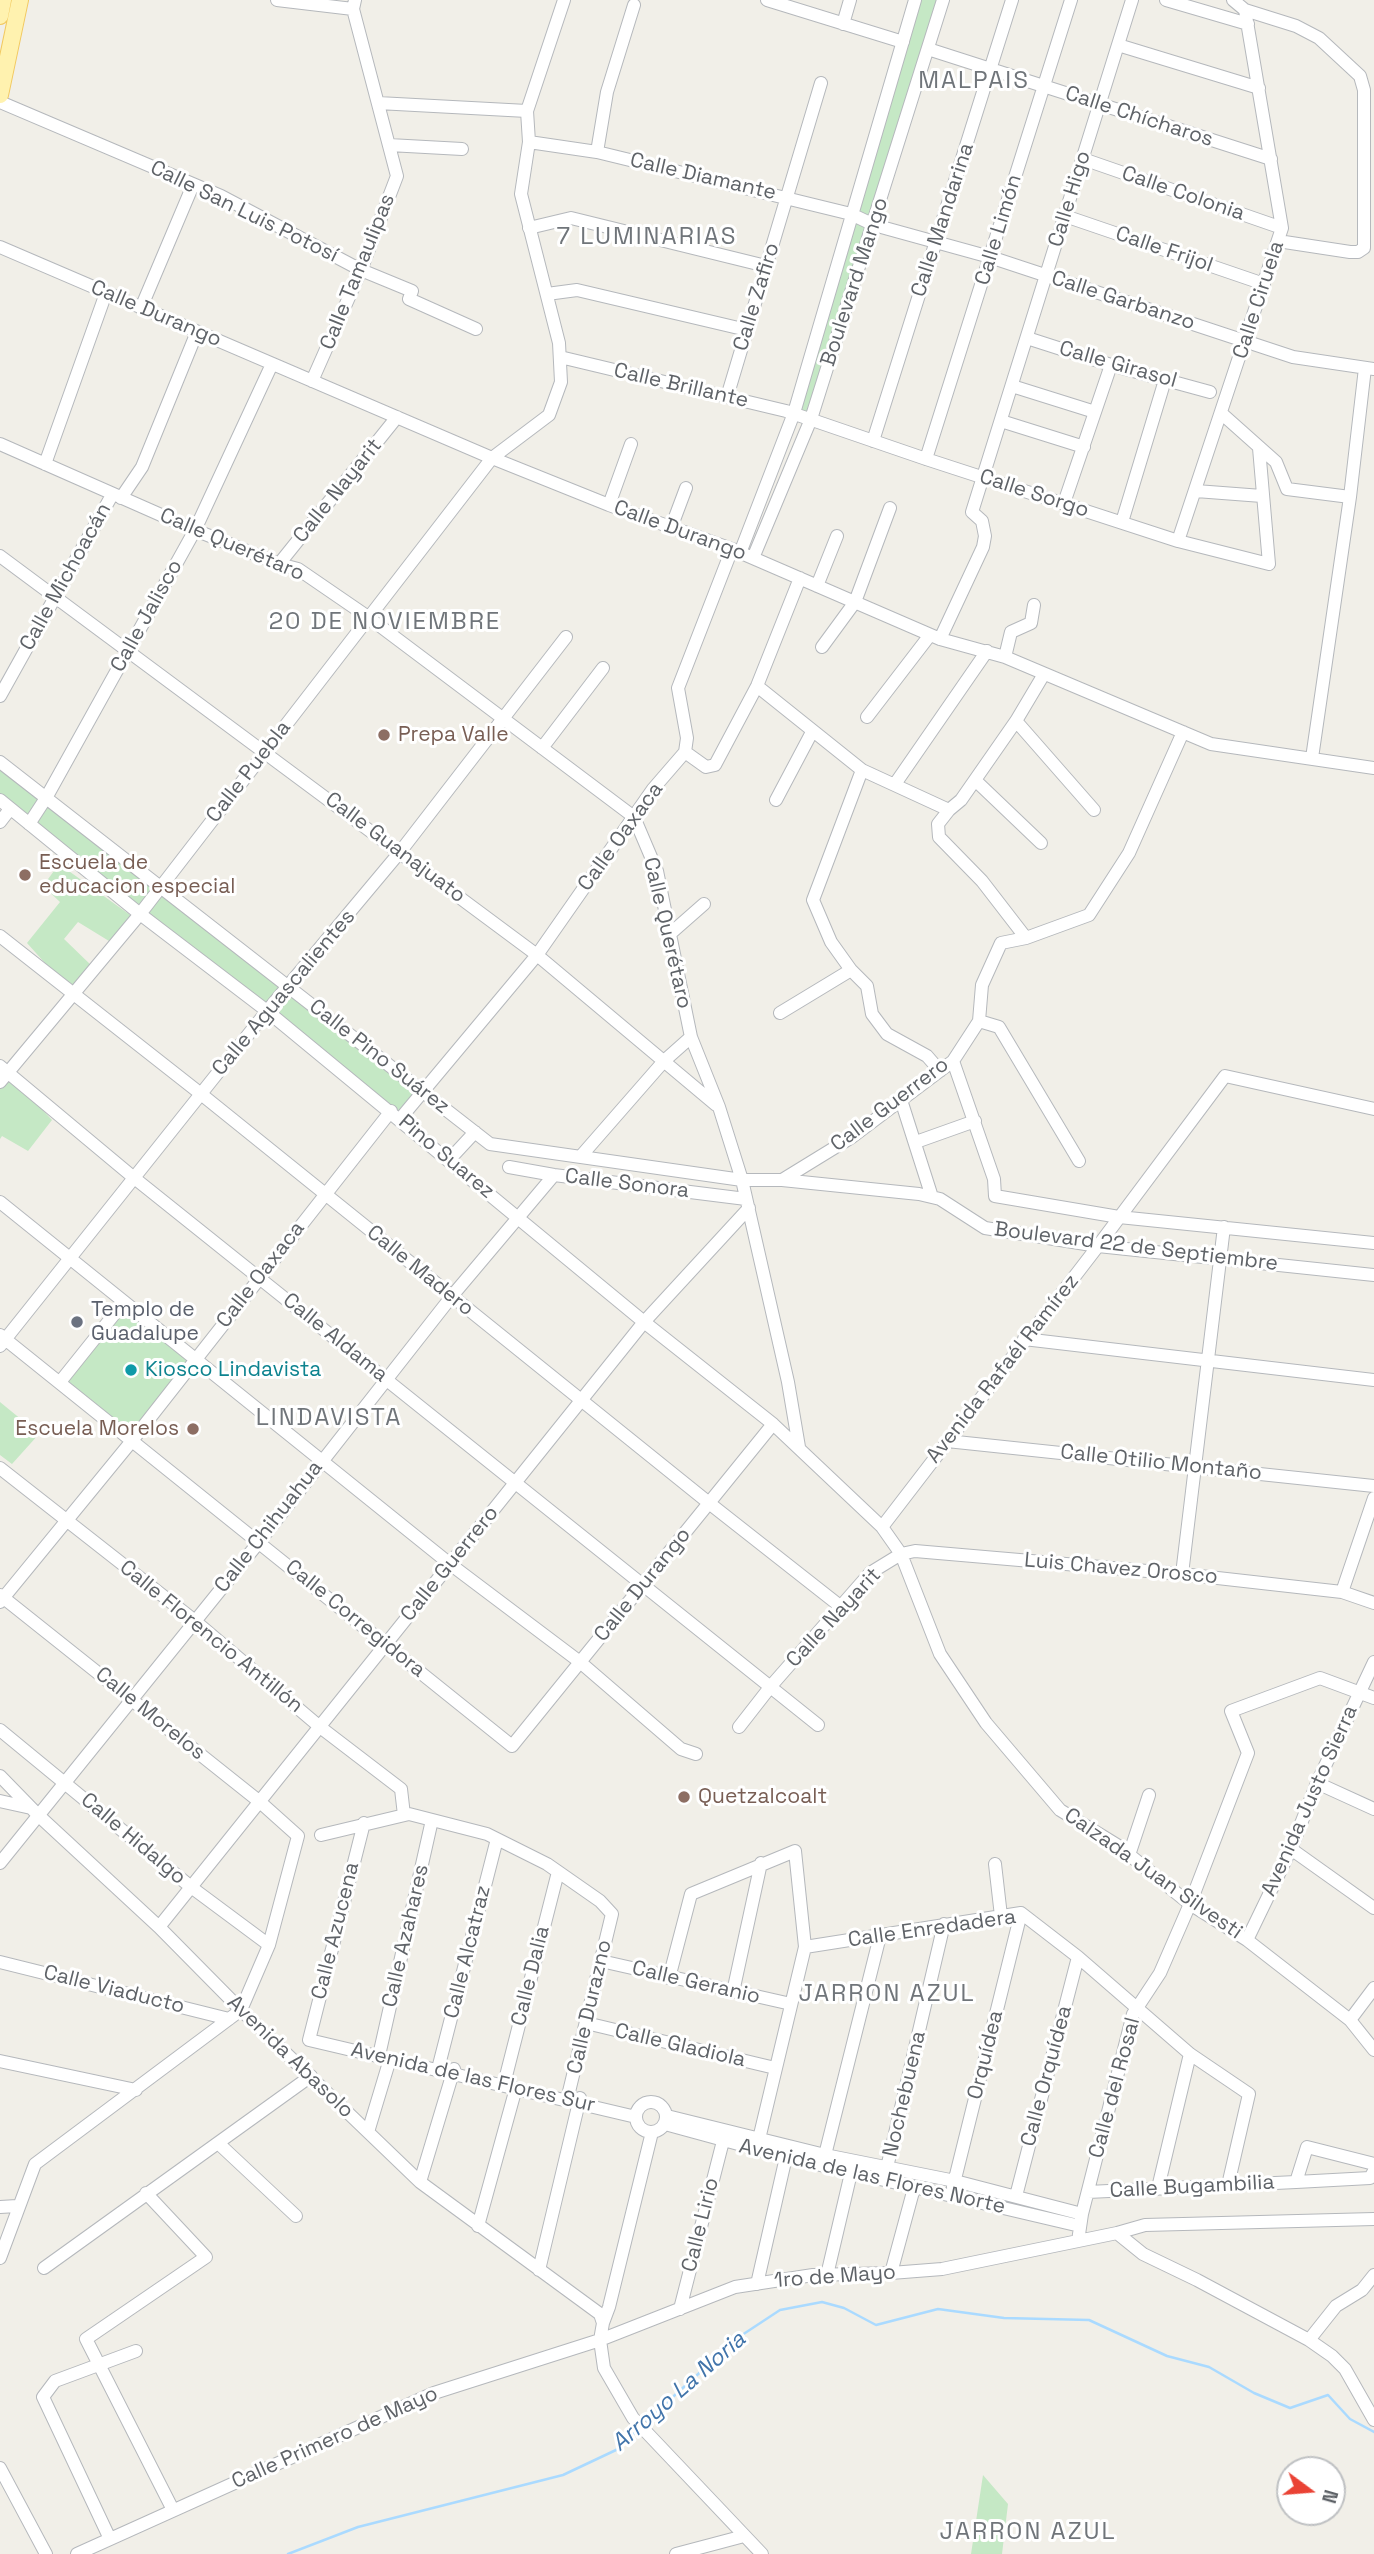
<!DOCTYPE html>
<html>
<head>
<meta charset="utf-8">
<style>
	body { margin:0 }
	#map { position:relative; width:1374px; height:2554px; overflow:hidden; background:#f1efe8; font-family:"Space Grotesk",sans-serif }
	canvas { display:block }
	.north { position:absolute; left:1276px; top:2456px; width:70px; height:70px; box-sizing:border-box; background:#fff; border:2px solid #bfc1c3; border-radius:50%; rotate:106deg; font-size:19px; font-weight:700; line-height:28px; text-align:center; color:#5f6368 }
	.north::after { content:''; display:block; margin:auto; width:24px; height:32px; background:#ea4335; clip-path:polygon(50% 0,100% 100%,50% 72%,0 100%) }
</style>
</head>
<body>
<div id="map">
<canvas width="1374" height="2554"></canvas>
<div class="north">N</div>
</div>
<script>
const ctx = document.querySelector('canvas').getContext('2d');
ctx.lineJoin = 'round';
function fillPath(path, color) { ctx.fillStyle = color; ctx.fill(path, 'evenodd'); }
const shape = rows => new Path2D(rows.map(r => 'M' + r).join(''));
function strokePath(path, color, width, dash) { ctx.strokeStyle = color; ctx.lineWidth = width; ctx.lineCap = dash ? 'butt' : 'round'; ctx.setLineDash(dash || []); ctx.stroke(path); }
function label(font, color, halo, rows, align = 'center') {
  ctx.font = font + ' "Space Grotesk",sans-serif'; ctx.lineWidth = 6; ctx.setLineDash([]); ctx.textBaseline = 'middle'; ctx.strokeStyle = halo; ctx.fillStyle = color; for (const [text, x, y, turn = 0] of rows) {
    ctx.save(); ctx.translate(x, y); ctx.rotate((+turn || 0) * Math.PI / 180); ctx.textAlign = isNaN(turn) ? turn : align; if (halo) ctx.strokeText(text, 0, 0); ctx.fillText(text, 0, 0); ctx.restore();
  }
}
fillPath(shape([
	[914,0,943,0,811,419,794,413],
	[0,762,423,1091,400,1119,0,800],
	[59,864,133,917,109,941,78,922,64,939,93,967,71,992,27,943,60,902,43,886],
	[7,1072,52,1120,28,1151,2,1136,0,1139,0,1081],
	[124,1302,194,1358,130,1439,60,1382],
	[0,1402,39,1434,12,1464,0,1455],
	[983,2475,1008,2504,1002,2554,971,2554]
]), '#c5e8c5');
strokePath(shape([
	[643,2424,739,2337,780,2310,822,2302,844,2308,876,2325,938,2309,1004,2318,1089,2320,1167,2356,1209,2367,1254,2393,1290,2408,1328,2395,1350,2419,1374,2432],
	[288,2554,358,2527,563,2475,616,2450,639,2429]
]), '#aadaff', 2.5);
const minor = shape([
	[277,0,353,9],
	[767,0,903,42],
	[1166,0,1248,24],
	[1233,0,1245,10,1296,26,1319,38,1360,76,1364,90,1364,248,1358,252,1350,252,1278,241],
	[843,24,850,0],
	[1118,45,1259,88],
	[928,49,1271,159],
	[0,102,221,196,361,270,412,291,409,299,476,329],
	[378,103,527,111],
	[529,142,597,152,851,214,874,225,990,257,1293,357,1374,369],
	[389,145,462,149],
	[597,152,607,92,634,5],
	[1083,159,1282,228],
	[1065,216,1264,284],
	[529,228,571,218,766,266],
	[0,247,492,458,609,505,732,549,940,639,1005,657,1211,744,1374,768],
	[547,294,577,290,747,330],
	[141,308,193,185],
	[1027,338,1111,365,1210,392],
	[560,357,786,411,926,459,1178,541,1269,564,1259,448],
	[312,381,361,270,397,176,353,9,355,0],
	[1012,386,1095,412],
	[727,397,821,83],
	[1221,413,1276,462,1287,489,1350,497],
	[1001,421,1084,447],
	[873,441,1012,0],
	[0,444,195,530,279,564,298,569,368,617,634,817,657,871,691,1037,719,1107,742,1180,788,1382,799,1447],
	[926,459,1071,0],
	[45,464,106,293],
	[1196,491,1262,496],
	[121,498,142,467,197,332],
	[1064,503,1111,365],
	[609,505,631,444],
	[1122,522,1165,380],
	[671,528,686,488],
	[1178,541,1282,228,1245,10],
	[740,553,794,413,915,0],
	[0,556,537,955,716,1105],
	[753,558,811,419,943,0],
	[279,564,397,417],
	[817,586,837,536],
	[940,639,983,547,985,536,982,521,972,512,1132,0],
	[822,647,855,602,890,508],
	[1005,657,1011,632,1031,623,1034,605],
	[757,686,862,770,949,810],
	[0,696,112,495],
	[867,717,930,635],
	[1016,721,1094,810],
	[542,748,603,668],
	[685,752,706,767,715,765,757,686,800,578],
	[685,752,687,738,678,688,732,549],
	[1312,758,1350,497,1365,368],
	[0,762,490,1144,742,1180,782,1180,852,1137,953,1061,979,1021,982,985,1001,943,1026,938,1089,915,1129,853,1183,732],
	[862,770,813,900,831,942,851,970,867,986,872,1014,887,1034,927,1056,940,1071],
	[975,780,1041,843],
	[895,784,987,651],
	[0,800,140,914,267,1011,644,1322,773,1424,882,1527,901,1554,940,1654,986,1723,1060,1810,1117,1845,1190,1904,1247,1940,1350,2020,1374,2050],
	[776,800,812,732],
	[0,822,10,809],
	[29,824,46,798,195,530,272,364],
	[671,933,704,904],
	[0,936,201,1094,709,1503,840,1606],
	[1026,938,982,881,939,837,938,824,949,810,961,800,1016,721,1044,674],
	[780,1013,851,970],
	[979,1021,999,1027,1079,1161],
	[953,1061,994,1179,995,1196,1119,1217,1374,1243],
	[0,1066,133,1177,818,1725],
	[0,1082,140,914,492,458,549,415,561,382,559,343,521,194,529,142,527,111,564,0],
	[901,1100,932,1197],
	[400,1119,537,955,653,789,685,752],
	[916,1142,975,1121],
	[581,1156,664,1061,691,1037],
	[449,1160,475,1132],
	[509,1167,554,1175,746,1199],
	[782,1180,919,1194,940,1199,985,1228,1098,1246,1374,1275],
	[0,1202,450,1564,580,1662,681,1749,696,1754],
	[0,1335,512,1746,773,1424],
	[1024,1339,1374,1380],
	[0,1346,267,1011,400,852,566,637],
	[60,1382,124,1302],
	[947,1441,1374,1486],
	[0,1468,195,1621,320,1727,401,1789,404,1815],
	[882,1527,1098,1246,1225,1076,1374,1109],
	[1182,1574,1224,1227],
	[1342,1592,1374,1498],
	[0,1595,260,1802,298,1836,269,1945,241,2010,35,2164,0,2258],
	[0,1602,131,1442,391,1111],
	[739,1727,771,1686,870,1573,901,1554,915,1551,1182,1574,1342,1592,1374,1603],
	[0,1730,191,1887,269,1945],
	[0,1776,38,1815,159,1927,241,2010,420,2182,600,2314],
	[1317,1783,1374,1809],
	[0,1801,31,1808],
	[364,1823,309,2040,636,2117],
	[321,1835,409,1814,487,1834,547,1864,600,1901,612,1914,567,2100],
	[1291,1849,1374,1908],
	[1129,1855,1149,1795],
	[0,1863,259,1542,452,1296,554,1175],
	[995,1864,1001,1916],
	[159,1927,644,1322,749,1208],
	[1247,1940,1291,1849,1317,1783,1374,1662],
	[805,1947,1021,1913,1078,1957,1190,2054,1249,2094,1228,2185],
	[601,1961,791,2004],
	[0,1962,229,2019],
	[669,1978,691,1894,795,1851,805,1947,759,2139,754,2149],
	[733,1992,761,1863],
	[1350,2020,1374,1988],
	[586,2023,775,2068],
	[380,2051,432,1820],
	[0,2061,136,2090],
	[439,2065,497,1839],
	[505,2080,558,1872],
	'636 2117a15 15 0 1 1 30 0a15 15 0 1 1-30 0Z',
	[667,2116,825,2155,955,2181,1082,2214],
	[665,2124,786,2157,1080,2226],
	[368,2132,390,2059],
	[218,2143,296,2216],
	[825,2155,880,1936],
	[1374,2164,1307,2147,1296,2182,1370,2178,1374,2171],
	[885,2176,944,1924],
	[420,2182,454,2069],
	[953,2187,1021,1913],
	[1158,2188,1190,2054],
	[1088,2192,1296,2182],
	[146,2193,206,2257,86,2339,173,2510],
	[1016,2196,1078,1957],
	[0,2207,17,2206],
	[478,2226,516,2088],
	[1117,2233,1143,2254,1197,2280,1309,2340,1332,2356,1345,2369,1374,2420],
	[1078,2241,1082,2214,1133,2014,1160,1973,1190,1904,1248,1753,1231,1711,1320,1678,1374,1698],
	[44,2268,311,2076],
	[539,2270,580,2098],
	[891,2273,914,2188],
	[827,2275,851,2173],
	[757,2284,786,2157],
	[680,2309,723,2141],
	[600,2314,603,2323,600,2340,604,2368,633,2418,762,2554],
	[603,2323,609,2307,652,2132],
	[1309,2340,1336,2306,1362,2290,1374,2275],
	[0,2468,46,2554],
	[110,2539,43,2397,55,2381,136,2351],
	[77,2554,434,2393,600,2340,735,2287,813,2275,891,2273,942,2269,1117,2233,1145,2225,1374,2219],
	[676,2554,744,2536]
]);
const major = shape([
	[0,16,3,0],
	[0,95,20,0]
]);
strokePath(minor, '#b5b8bc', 14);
strokePath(major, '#f2c960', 18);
strokePath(minor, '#fff', 12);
strokePath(major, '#fff2af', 16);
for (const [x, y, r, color] of [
	[384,735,7,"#8d6e63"],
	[25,875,7,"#8d6e63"],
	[77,1322,7,"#6b7280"],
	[131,1370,7,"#0f9aa8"],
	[193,1429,7,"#8d6e63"],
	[684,1797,7,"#8d6e63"]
]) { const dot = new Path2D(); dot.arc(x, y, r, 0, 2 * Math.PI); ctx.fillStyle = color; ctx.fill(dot); strokePath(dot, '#fff', 2.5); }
label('21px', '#5f6368', '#fff', [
	["Calle Chícharos",1139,117,18],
	["Calle Diamante",703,177,13],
	["Calle Colonia",1183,194,19],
	["Calle Higo",1070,199,-73],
	["Calle San Luis Potosí",244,212,26],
	["Calle Mandarina",943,220,-72],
	["Calle Limón",999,230,-73],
	["Calle Frijol",1164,250,19],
	["Calle Tamaulipas",358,272,-68],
	["Boulevard Mango",855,282,-72],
	["Calle Zafiro",757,297,-73],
	["Calle Ciruela",1259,300,-72],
	["Calle Garbanzo",1123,301,18],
	["Calle Durango",156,314,23],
	["Calle Girasol",1118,365,16],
	["Calle Brillante",681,386,13],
	["Calle Nayarit",338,491,-51],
	["Calle Sorgo",1034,494,18],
	["Calle Durango",680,531,20],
	["Calle Querétaro",232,545,23],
	["Calle Michoacán",66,577,-61],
	["Calle Jalisco",147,616,-61],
	["Calle Puebla",249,772,-52],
	["Calle Oaxaca",621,837,-54],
	["Calle Guanajuato",395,848,37],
	["Calle Querétaro",667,933,77],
	["Calle Aguascalientes",284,993,-50],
	["Calle Pino Suárez",379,1057,38],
	["Calle Guerrero",890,1105,-37],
	["Pino Suarez",446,1157,40],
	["Calle Sonora",627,1184,7],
	["Boulevard 22 de Septiembre",1136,1247,7],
	["Calle Madero",420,1271,39],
	["Calle Oaxaca",261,1275,-52],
	["Calle Aldama",335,1338,39],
	["Avenida Rafaél Ramírez",1003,1369,-52],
	["Calle Otilio Montaño",1161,1463,6],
	["Calle Chihuahua",269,1527,-52],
	["Calle Guerrero",450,1564,-51],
	["Luis Chavez Orosco",1121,1569,5],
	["Calle Durango",643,1585,-51],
	["Calle Nayarit",834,1618,-47],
	["Calle Corregidora",355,1619,39],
	["Calle Florencio Antillón",211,1637,39],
	["Calle Morelos",150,1714,39],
	["Avenida Justo Sierra",1310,1801,-66],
	["Calle Hidalgo",133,1839,40],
	["Calzada Juan Silvesti",1153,1874,35],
	["Calle Enredadera",932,1929,-8],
	["Calle Azucena",336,1931,-76],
	["Calle Azahares",406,1936,-77],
	["Calle Alcatraz",468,1952,-76],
	["Calle Dalia",531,1976,-76],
	["Calle Geranio",696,1983,13],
	["Calle Viaducto",114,1990,14],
	["Calle Durazno",590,2007,-77],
	["Calle Gladiola",680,2046,13],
	["Orquídea",986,2055,-76],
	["Avenida Abasolo",290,2057,44],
	["Calle Orquídea",1047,2076,-75],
	["Avenida de las Flores Sur",473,2078,13],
	["Calle del Rosal",1115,2088,-75],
	["Nochebuena",905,2094,-77],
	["Avenida de las Flores Norte",872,2177,13],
	["Calle Bugambilia",1192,2187,-3],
	["Calle Lirio",701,2225,-76],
	["1ro de Mayo",835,2277,-4],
	["Calle Primero de Mayo",335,2438,-24]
]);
label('21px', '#785e54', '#fff', [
	["Prepa Valle",398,735],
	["Escuela de",39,863],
	["educacion especial",39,887],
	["Escuela Morelos",179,1429,"right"],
	["Quetzalcoalt",698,1797]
], 'left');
label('21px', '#5b616d', '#fff', [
	["Templo de",91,1310],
	["Guadalupe",91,1334]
], 'left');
label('21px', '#0d838f', '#fff', [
	["Kiosco Lindavista",145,1370]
], 'left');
label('italic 23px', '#4174aa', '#fff', [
	["Arroyo La Noria",679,2392,-41]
]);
ctx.letterSpacing = '2px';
label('24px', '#70757a', '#fff', [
	["MALPAIS",974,81],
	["7 LUMINARIAS",647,237],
	["20 DE NOVIEMBRE",385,622],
	["LINDAVISTA",329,1418],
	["JARRON AZUL",887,1994],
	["JARRON AZUL",1028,2532]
]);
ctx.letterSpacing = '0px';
</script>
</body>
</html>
